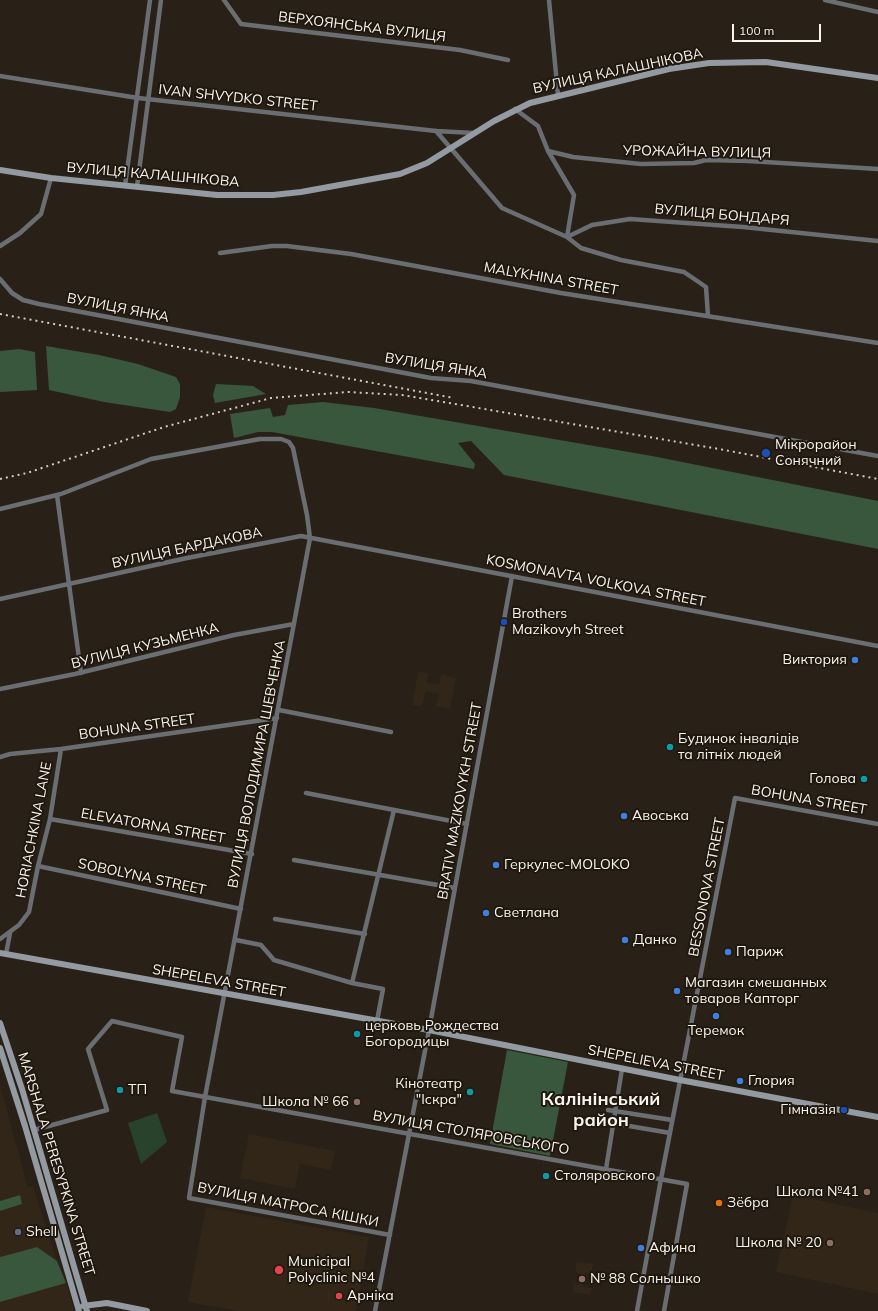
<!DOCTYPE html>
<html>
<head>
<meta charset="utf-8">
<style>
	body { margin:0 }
	#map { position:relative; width:878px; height:1311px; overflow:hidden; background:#292118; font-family:Mulish,sans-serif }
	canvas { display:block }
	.scale { position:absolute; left:732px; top:24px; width:89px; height:18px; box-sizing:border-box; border:2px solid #f9f3ed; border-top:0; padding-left:5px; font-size:12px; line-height:14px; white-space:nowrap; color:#f9f3ed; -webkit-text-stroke:3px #1f180f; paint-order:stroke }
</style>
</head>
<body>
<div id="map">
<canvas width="878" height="1311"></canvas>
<div class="scale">100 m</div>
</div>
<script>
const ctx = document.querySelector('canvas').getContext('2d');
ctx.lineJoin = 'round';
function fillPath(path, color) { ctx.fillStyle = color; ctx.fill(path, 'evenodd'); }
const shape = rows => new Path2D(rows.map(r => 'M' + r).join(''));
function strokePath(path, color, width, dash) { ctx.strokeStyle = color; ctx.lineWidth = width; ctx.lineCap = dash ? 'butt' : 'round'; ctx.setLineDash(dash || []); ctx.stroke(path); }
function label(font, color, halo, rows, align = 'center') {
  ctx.font = font + ' Mulish,sans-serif'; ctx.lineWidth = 4; ctx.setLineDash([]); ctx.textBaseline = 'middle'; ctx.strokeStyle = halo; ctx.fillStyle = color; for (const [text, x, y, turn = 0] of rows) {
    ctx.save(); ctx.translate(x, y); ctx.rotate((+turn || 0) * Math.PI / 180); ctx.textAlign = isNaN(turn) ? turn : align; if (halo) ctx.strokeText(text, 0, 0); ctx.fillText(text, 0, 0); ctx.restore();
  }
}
fillPath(shape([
	[418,672,428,673,427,683,439,684,441,674,456,678,450,709,436,706,439,694,426,691,422,706,412,705],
	[0,1085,28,1188,33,1186,57,1261,37,1247,0,1257,0,1211,22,1204,20,1195,0,1201],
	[249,1134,335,1151,331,1170,300,1164,295,1189,240,1178],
	[793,1195,878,1213,878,1294,776,1272],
	[206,1207,369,1237,356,1311,239,1311,188,1302],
	[577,1262,593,1264,591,1274,585,1273,582,1286,592,1288,590,1295,573,1292,574,1284,579,1285,581,1274,575,1272],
	[66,1283,74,1311,0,1311,0,1302]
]), '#312617');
fillPath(shape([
	[157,1113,167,1142,141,1164,128,1123]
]), '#28422b');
fillPath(shape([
	[46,346,99,355,138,364,176,377,180,384,180,397,176,409,170,412,104,402,49,390],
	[19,349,35,352,37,390,0,392,0,351],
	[216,384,253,386,266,394,215,403,213,395],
	[323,402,374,408,652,456,878,501,878,549,504,475,471,441,458,443,475,464,474,469,272,432,258,432,234,438,230,414,270,408,273,417,285,415,288,405],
	[507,1050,568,1062,550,1156,490,1144],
	[20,1195,22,1204,0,1211,0,1201],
	[37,1247,57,1261,66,1283,0,1302,0,1257]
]), '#39573c');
strokePath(shape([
	[224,0,241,24,460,50,508,60],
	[549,0,558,95],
	[825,0,878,12],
	[0,76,138,98,436,131,474,133],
	[515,109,538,126,548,151,573,157,641,164,694,163,706,160,749,161,878,169],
	[436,131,502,208,567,237,592,225,630,219,743,227,878,241],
	[548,151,574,195,567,237,581,248,621,260,684,272,706,287,708,316],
	[125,186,150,0],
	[137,187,161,0],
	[0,246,20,233,41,214,51,178],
	[220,253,272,246,287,246,351,254,561,293,878,343],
	[0,279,12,293,23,300,39,304,431,378,471,381,878,456],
	[57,495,81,673],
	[0,509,61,494,151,459,260,439,281,439,289,442,293,448,307,515,310,538,205,1097,189,1198,390,1235],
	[0,599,187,558,301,536,878,646],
	[0,689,75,674,234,635,294,624],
	[279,710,391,732],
	[0,757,10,754,61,749,277,718],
	[306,793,467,824],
	[50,819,252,854],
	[294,860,455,888],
	[38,866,241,909],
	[275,919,365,934],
	[0,939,19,925,29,912,38,866,50,819,61,749],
	[236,940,261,945,274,960,352,983,383,989,377,1021],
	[6,954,10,933],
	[352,983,394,810],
	[608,1110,672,1120],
	[606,1122,670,1133],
	[34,1130,107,1110,88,1049,112,1021,182,1037,172,1091,687,1184,664,1311],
	[606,1169,622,1069],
	[375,1311,429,1030,512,576],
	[637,1311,661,1179,735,798,878,824]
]), '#6a6e73', 4.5);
strokePath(shape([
	[0,170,51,178,217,195,273,195,301,192,400,174,427,163,494,121,530,103,669,69,709,63,766,62,878,78],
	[0,953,429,1030,680,1080,878,1117],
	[0,1023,22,1089,87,1311],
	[0,1048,25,1126,79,1311],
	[83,1306,107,1303,147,1311]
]), '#939aa1', 6);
strokePath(shape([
	[0,314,454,398],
	[0,479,27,473,164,427,271,398,348,392,402,395,719,449,878,479]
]), '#d3ccc6', 2, [2, 4]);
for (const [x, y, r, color] of [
	[766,453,5,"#1a4fb4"],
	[504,622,4,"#1a4fb4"],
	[855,660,4,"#3f7fe0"],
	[670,747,4,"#0f9aa8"],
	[864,779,4,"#0f9aa8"],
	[624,816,4,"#3f7fe0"],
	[496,865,4,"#3f7fe0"],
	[486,913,4,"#3f7fe0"],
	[625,940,4,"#3f7fe0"],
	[728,952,4,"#3f7fe0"],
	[677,991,4,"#3f7fe0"],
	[716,1016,4,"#3f7fe0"],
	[357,1034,4,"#0f9aa8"],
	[740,1081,4,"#3f7fe0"],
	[120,1090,4,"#0f9aa8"],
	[470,1092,4,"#0f9aa8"],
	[357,1102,4,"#8d6e63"],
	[844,1110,4,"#1a4fb4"],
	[546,1176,4,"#0f9aa8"],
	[867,1192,4,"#8d6e63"],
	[719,1203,4,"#e8710a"],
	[18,1232,4,"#5c6f8a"],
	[830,1243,4,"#8d6e63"],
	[641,1248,4,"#3f7fe0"],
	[279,1270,5,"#e0444e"],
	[582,1279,4,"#8d6e63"],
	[339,1296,4,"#e0444e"]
]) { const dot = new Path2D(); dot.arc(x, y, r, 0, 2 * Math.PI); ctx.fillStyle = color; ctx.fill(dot); strokePath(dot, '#1f180f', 1.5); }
label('14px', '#f9f3ed', '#1f180f', [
	["ВЕРХОЯНСЬКА ВУЛИЦЯ",362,27,7],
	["ВУЛИЦЯ КАЛАШНІКОВА",618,71,-12],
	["IVAN SHVYDKO STREET",238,98,6],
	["УРОЖАЙНА ВУЛИЦЯ",697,152,1],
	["ВУЛИЦЯ КАЛАШНІКОВА",153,175,5],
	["ВУЛИЦЯ БОНДАРЯ",722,215,5],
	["MALYKHINA STREET",551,279,10],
	["ВУЛИЦЯ ЯНКА",118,308,11],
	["ВУЛИЦЯ ЯНКА",436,366,9],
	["ВУЛИЦЯ БАРДАКОВА",187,548,-12],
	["KOSMONAVTA VOLKOVA STREET",596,581,11],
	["ВУЛИЦЯ КУЗЬМЕНКА",145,646,-14],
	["BOHUNA STREET",137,727,-8],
	["ВУЛИЦЯ ВОЛОДИМИРА ШЕВЧЕНКА",257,764,-79],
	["BOHUNA STREET",809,800,10],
	["BRATIV MAZIKOVYKH STREET",460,801,-80],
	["ELEVATORNA STREET",153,826,10],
	["HORIACHKINA LANE",34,830,-79],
	["SOBOLYNA STREET",142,877,12],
	["BESSONOVA STREET",707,887,-79],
	["SHEPELEVA STREET",219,981,10],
	["SHEPELIEVA STREET",656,1063,11],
	["ВУЛИЦЯ СТОЛЯРОВСЬКОГО",471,1133,10],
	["MARSHALA PERESYPKINA STREET",56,1164,73],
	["ВУЛИЦЯ МАТРОСА КІШКИ",288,1205,11]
]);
label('14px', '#f9f3ed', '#1f180f', [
	["Мікрорайон",775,445],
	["Сонячний",775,461],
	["Brothers",512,614],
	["Mazikovyh Street",512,630],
	["Виктория",847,660,"right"],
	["Будинок інвалідів",678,739],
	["та літніх людей",678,755],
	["Голова",856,779,"right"],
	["Авоська",632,816],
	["Геркулес-MOLOKO",504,865],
	["Светлана",494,913],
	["Данко",633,940],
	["Париж",736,952],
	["Магазин смешанных",685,983],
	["товаров Капторг",685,999],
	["церковь Рождества",365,1026],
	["Богородицы",365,1042],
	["Теремок",716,1031,"center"],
	["Глория",748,1081],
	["Кінотеатр",462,1084,"right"],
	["\"Іскра\"",462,1100,"right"],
	["ТП",128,1090],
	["Школа № 66",349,1102,"right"],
	["Гімназія",836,1110,"right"],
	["Столяровского",554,1176],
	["Школа №41",859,1192,"right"],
	["Зёбра",727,1203],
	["Shell",26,1232],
	["Школа № 20",822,1243,"right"],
	["Афина",649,1248],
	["Municipal",288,1262],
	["Polyclinic №4",288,1278],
	["№ 88 Солнышко",590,1279],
	["Арніка",347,1296]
], 'left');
label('bold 18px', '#f9f3ed', '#1f180f', [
	["Калінінський",601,1100],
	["район",601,1121]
]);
</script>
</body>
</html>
